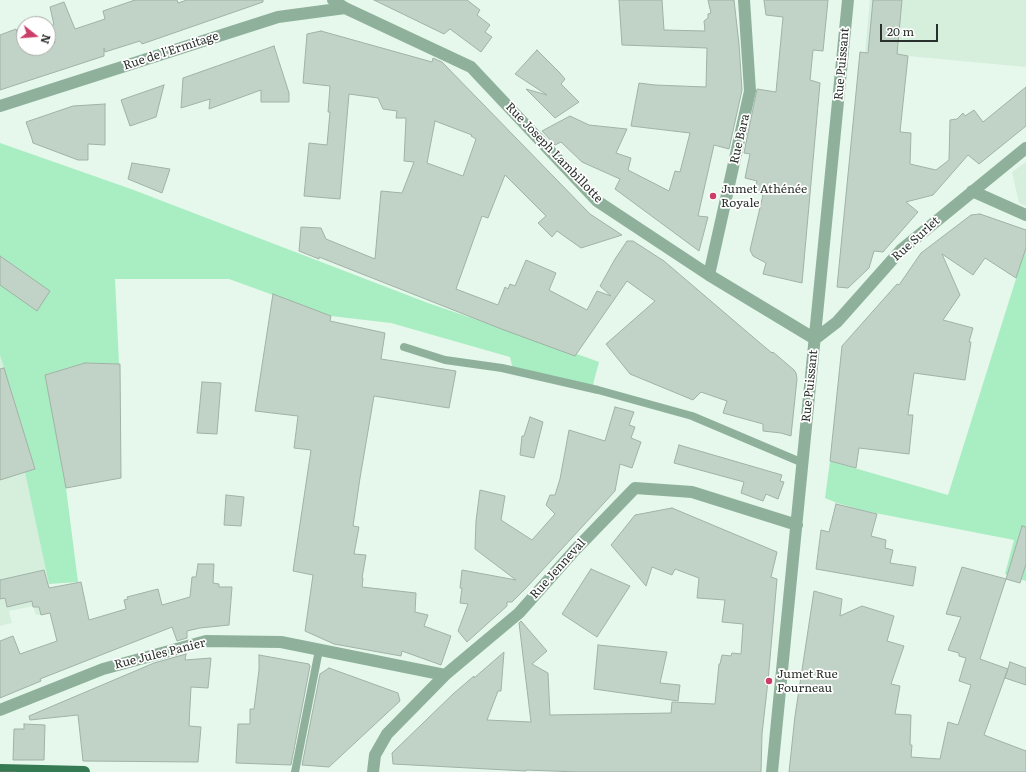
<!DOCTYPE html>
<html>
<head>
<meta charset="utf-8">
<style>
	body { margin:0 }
	#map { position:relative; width:1026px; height:772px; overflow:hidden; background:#e5f8eb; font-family:Literata,serif }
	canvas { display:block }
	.north { position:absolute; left:16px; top:16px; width:40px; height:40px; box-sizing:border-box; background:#fff; border:1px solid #aaadab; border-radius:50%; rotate:107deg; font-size:11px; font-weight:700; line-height:16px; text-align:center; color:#2a312c }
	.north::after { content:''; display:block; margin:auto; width:14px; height:18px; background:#cc3e6a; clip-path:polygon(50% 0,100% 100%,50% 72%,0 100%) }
	.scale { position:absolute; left:880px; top:24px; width:58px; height:18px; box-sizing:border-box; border:2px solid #2a312c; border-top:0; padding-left:5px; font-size:12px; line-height:14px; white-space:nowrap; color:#2a312c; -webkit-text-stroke:3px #fff; paint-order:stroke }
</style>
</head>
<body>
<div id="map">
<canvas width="1026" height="772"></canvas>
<div class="north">N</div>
<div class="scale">20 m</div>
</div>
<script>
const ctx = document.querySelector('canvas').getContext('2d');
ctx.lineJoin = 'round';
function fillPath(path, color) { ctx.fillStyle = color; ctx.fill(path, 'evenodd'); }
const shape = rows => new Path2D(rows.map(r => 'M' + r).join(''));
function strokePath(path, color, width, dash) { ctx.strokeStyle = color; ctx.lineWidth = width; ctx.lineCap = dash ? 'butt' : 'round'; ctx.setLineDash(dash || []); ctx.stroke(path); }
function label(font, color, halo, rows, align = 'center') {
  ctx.font = font + ' Literata,serif'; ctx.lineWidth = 3.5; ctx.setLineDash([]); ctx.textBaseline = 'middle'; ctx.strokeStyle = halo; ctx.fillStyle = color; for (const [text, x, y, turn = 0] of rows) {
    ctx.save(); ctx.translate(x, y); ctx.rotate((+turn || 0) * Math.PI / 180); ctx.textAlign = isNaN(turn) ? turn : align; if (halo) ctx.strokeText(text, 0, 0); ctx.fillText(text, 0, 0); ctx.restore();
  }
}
fillPath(shape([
	[870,0,1026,0,1026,67,865,52],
	[1026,162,1026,206,1019,203,1012,172],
	[0,354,36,467,49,584,57,613,36,615,33,606,9,611,12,623,0,626]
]), '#d6efdd');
fillPath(shape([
	[0,143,131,189,428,303,591,359,599,362,592,388,513,370,510,357,391,323,331,316,229,279,115,279,119,364,85,363,45,375,66,488,78,582,49,584,25,472,35,468,0,355],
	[1026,247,1026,581,1005,574,1014,540,865,511,837,503,825,498,830,461,948,495]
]), '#a9edc2');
const building = shape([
	[135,0,177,0,178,3,187,0,263,0,263,2,142,44,140,41,105,52,104,48,104,56,0,90,0,35,16,29,18,35,21,34,24,43,24,48,48,48,48,45,55,43,50,26,54,25,50,7,64,2,75,29,105,19,103,11,135,0],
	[374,0,467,0,480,10,477,15,490,25,485,32,492,37,481,52,450,29,444,34,374,0],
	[619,0,662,0,664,30,705,31,704,21,708,18,708,14,711,13,708,0,734,0,739,44,742,90,729,149,714,145,698,216,708,217,699,251,615,189,620,179,582,162,561,142,555,145,542,131,570,116,589,125,627,129,616,153,631,158,628,170,669,191,675,171,680,172,690,133,631,126,639,83,655,85,706,87,707,48,622,45,619,0],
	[764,0,828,0,823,51,813,50,810,80,820,83,802,283,763,274,766,263,753,256,750,250,763,195,753,192,757,181,745,178,750,154,744,153,757,89,776,92,783,17,766,15,764,0],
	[873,0,902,0,897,54,908,56,900,132,911,133,910,164,936,170,949,160,950,120,957,119,963,113,965,116,974,110,983,122,1026,87,1026,126,979,164,968,155,933,195,906,202,918,212,883,252,874,251,869,268,848,288,837,287,860,52,868,53,873,0],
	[321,31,432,62,433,58,442,62,590,214,622,235,581,248,557,231,552,237,538,223,546,216,505,175,488,218,482,216,456,289,498,305,505,287,508,289,510,284,515,286,526,260,556,273,549,290,587,310,597,291,611,296,600,286,615,259,627,241,633,241,664,261,760,343,772,353,773,352,794,370,796,373,797,379,791,436,781,433,763,431,763,424,723,413,727,401,701,392,693,400,630,374,606,344,655,301,627,281,575,356,504,330,319,257,319,259,299,251,301,227,321,228,326,239,375,259,381,191,402,193,414,162,404,161,406,118,396,118,397,111,383,109,378,98,349,94,340,199,304,196,309,143,327,145,330,112,328,112,330,86,303,83,307,34,321,31],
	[435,121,472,135,471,136,476,139,463,176,427,163,435,121],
	[274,46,289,93,289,102,261,102,261,90,209,109,210,99,181,108,183,78,274,46],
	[537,50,560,73,565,79,561,84,579,102,555,118,526,89,547,95,515,74,537,50],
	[164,85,156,117,130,126,121,100,164,85],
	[105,104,105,145,88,144,88,160,78,160,33,143,32,139,26,122,73,106,105,104],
	[132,163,170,169,162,193,128,179,132,163],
	[980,214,1026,230,1026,248,1016,278,985,258,973,275,942,254,960,295,943,320,973,328,969,342,971,342,965,380,914,373,908,415,913,415,909,454,859,448,856,468,830,461,842,346,897,284,899,285,921,253,971,215,980,214],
	[0,256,50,291,37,311,0,285,0,256],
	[273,294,331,316,330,321,385,333,381,359,456,371,449,408,374,396,360,478,353,526,359,527,354,554,366,555,362,578,363,578,362,587,416,593,415,612,428,615,424,626,451,636,441,665,402,651,401,656,334,644,305,631,313,575,293,571,311,450,294,448,298,416,255,411,273,294],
	[85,363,120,364,121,478,66,488,45,375,85,363],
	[4,368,35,469,0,480,0,369,4,368],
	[202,382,221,383,217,434,197,433,202,382],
	[615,407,634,412,629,425,635,427,631,438,641,442,632,468,620,464,615,491,526,588,512,602,507,602,507,606,467,642,458,631,468,604,460,603,462,588,460,588,462,570,516,580,475,549,476,521,480,490,505,496,501,520,532,540,555,514,546,505,550,495,555,495,560,479,569,430,605,441,615,407],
	[530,417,543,422,534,458,520,455,522,436,524,436,530,417],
	[679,445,782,475,780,481,784,482,778,499,766,494,763,501,741,493,744,482,674,463,679,445],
	[226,495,244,497,241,526,224,525,226,495],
	[836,504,877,514,871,536,886,540,885,548,893,550,890,563,916,567,913,586,816,569,821,530,829,532,836,504],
	[672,508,777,552,771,577,777,579,768,681,762,734,761,772,578,772,526,770,526,771,393,764,392,753,453,694,474,676,474,678,504,652,501,691,498,691,487,720,531,722,519,623,521,621,547,651,532,664,548,673,550,715,671,713,672,702,715,704,719,664,720,664,722,655,731,656,732,653,741,654,743,624,722,622,725,600,697,598,699,578,675,569,672,575,652,567,646,586,611,545,635,515,672,508],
	[1022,526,1026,527,1026,564,1020,583,1006,579,980,659,1008,669,984,735,1026,751,1026,772,789,772,795,716,814,591,842,599,840,616,862,606,894,616,887,641,904,646,891,684,900,686,895,714,911,715,910,745,912,745,911,757,940,759,948,722,958,725,971,685,959,681,966,658,959,656,959,653,948,650,961,617,946,614,962,567,1006,579,1022,526],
	[198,564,214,564,213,583,219,584,219,587,232,587,229,625,200,628,187,631,187,638,177,641,172,627,40,679,41,681,0,698,0,641,13,636,20,654,57,641,50,613,41,615,39,607,33,607,32,601,7,607,5,598,0,599,0,580,44,570,49,588,81,582,89,620,126,609,124,600,128,599,127,597,158,589,162,605,190,597,192,577,196,577,198,564],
	[591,569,630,586,597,637,562,614,591,569],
	[598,645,667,652,660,683,680,685,678,701,594,689,598,645],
	[186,654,185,660,211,658,208,688,191,687,189,726,201,727,198,762,83,761,78,715,30,720,29,716,154,663,186,654],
	[259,655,309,664,310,666,291,765,236,763,238,724,250,724,250,709,254,709,259,670,259,655],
	[1010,662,1026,668,1026,685,1005,678,1010,662],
	[329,668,398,693,400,701,329,767,302,765,320,674,329,668],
	[24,724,45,725,44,760,13,760,14,729,24,729,24,724]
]);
fillPath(building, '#c0d3c6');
strokePath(building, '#a0b2a6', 1);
strokePath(shape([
	[404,347,445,360,502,368,598,390,692,416,803,463],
	[295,772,319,650]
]), '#8fb19b', 8);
strokePath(shape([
	[333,0,345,8,471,67,597,201,709,275,815,339],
	[0,106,278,17,345,8],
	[972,191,1026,215],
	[709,275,750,91,744,0],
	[815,339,837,322,901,250,1026,148],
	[0,710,103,669,206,641,281,642,445,675],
	[373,772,375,755,387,734,445,675,519,613,575,550,635,488,692,492,797,525],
	[772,772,848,0]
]), '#8fb19b', 12);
strokePath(shape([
	[0,770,84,772]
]), '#357a53', 12);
strokePath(shape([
	[0,772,16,772]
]), '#6e7971', 1);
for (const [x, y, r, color] of [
	[713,196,4,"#cc3e6a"],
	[769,681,4,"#cc3e6a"]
]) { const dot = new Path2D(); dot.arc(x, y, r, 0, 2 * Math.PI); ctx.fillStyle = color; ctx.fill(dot); strokePath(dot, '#fff', 1.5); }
label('12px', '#2a312c', '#fff', [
	["Rue de l'Ermitage",171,51,-18],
	["Rue Puissant",842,64,-85],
	["Rue Bara",740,139,-77],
	["Rue Joseph Lambillotte",554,153,46],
	["Rue Surlet",916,239,-42],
	["Rue Puissant",810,386,-84],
	["Rue Jenneval",558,569,-48],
	["Rue Jules Panier",160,654,-14]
]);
label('12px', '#2a312c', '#fff', [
	["Jumet Athénée",721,189],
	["Royale",721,203],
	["Jumet Rue",777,674],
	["Fourneau",777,688]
], 'left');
</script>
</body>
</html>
